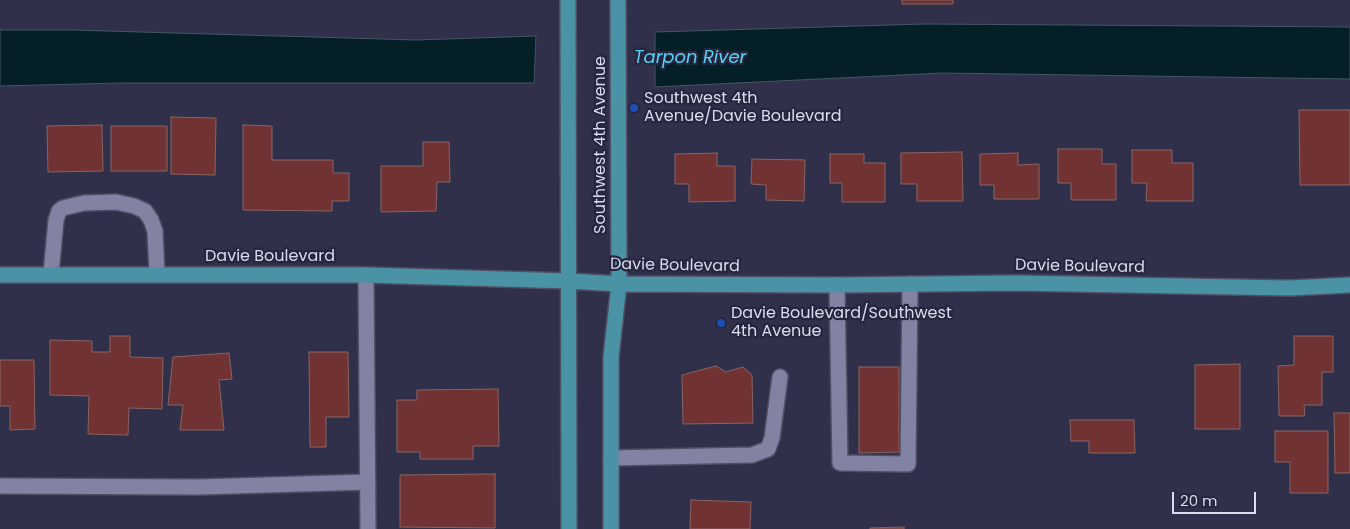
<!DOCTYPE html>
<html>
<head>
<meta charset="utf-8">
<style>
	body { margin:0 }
	#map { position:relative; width:1350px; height:529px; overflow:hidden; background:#30304b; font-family:Poppins,sans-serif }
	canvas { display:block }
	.scale { position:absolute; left:1172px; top:492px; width:84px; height:22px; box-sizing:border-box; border:2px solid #dadbec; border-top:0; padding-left:6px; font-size:15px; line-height:18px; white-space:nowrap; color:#dadbec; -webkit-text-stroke:4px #262640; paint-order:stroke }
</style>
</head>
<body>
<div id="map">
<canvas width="1350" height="529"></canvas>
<div class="scale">20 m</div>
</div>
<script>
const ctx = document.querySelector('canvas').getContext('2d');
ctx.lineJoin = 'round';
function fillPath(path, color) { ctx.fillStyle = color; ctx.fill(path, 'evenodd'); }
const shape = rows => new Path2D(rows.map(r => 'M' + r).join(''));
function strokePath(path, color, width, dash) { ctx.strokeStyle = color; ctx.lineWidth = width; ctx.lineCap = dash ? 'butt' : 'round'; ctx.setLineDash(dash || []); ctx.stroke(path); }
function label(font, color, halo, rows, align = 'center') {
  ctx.font = font + ' Poppins,sans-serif'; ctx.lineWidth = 4.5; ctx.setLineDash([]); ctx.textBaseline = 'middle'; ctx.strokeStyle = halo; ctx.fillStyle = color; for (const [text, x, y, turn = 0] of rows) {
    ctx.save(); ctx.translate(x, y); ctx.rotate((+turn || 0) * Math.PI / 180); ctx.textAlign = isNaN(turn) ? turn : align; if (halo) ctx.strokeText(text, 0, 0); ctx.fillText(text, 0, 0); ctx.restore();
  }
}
const water = shape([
	[924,24,1350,27,1350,79,942,73,655,87,655,32,924,24],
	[0,30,72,30,416,40,536,36,534,83,121,83,0,86,0,30]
]);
fillPath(water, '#041f26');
strokePath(water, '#445761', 1);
const building = shape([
	[902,0,953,0,953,4,902,4,902,0],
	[1299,110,1350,110,1350,185,1300,185,1299,110],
	[171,117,216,118,215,175,171,174,171,117],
	[102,125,103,171,48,172,47,126,102,125],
	[243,125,272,126,272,160,333,160,333,173,349,173,349,201,332,201,332,211,243,210,243,125],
	[111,126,167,126,167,171,111,171,111,126],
	[423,142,449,142,450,182,437,182,436,211,381,212,381,166,423,166,423,142],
	[1058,149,1102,149,1102,164,1116,164,1116,200,1071,200,1071,183,1058,183,1058,149],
	[1132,150,1172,150,1172,163,1193,163,1193,201,1146,201,1147,183,1132,183,1132,150],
	[962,152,963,201,917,201,917,184,901,184,901,153,962,152],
	[717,153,717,166,735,166,735,201,689,202,689,184,675,184,675,154,717,153],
	[1018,153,1018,165,1039,164,1039,199,994,199,994,185,980,185,980,154,1018,153],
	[830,154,864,154,864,163,885,163,885,202,842,202,842,183,830,183,830,154],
	[752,159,805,160,804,201,766,200,766,185,751,184,752,159],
	[110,336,130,336,130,357,163,358,162,409,129,408,128,435,88,434,89,396,50,395,50,340,92,341,92,352,110,352,110,336],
	[1294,336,1333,336,1333,372,1322,372,1322,405,1304,405,1305,416,1279,416,1278,366,1294,365,1294,336],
	[309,352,348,352,349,417,326,417,326,447,310,447,309,352],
	[229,353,232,379,219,380,224,430,180,430,183,405,168,405,173,357,229,353],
	[0,360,34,360,35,429,10,430,10,406,0,406,0,360],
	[1240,364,1240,429,1195,429,1195,365,1240,364],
	[716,366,726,372,743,367,752,375,753,423,683,424,682,375,716,366],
	[859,367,899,367,899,452,859,453,859,367],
	[498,389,499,446,473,446,473,459,420,459,420,452,397,452,397,400,417,400,417,390,498,389],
	[1334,413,1350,413,1350,473,1335,473,1334,413],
	[1070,420,1134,420,1135,453,1089,453,1089,441,1071,441,1070,420],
	[1275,431,1328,431,1328,493,1290,493,1290,462,1275,462,1275,431],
	[495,474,495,528,400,527,400,475,495,474],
	[691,500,751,502,750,529,690,529,691,500],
	[904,527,904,529,870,529,870,528,904,527]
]);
fillPath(building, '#703232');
strokePath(building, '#896462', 1);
const minor = shape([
	[51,274,56,220,59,211,63,208,84,203,116,202,134,206,145,211,151,220,155,231,157,274],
	[366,275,368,529],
	[837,285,840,463,908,464,910,284],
	[611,458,752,455,768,449,772,438,780,377],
	[0,486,199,487,368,482]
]);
const major = shape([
	[568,0,569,529],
	[0,275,366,275,569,281,619,284,837,285,1016,283,1289,288,1350,285],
	[611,529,611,357,619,284,618,0]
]);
strokePath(minor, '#4e4e65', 18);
strokePath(major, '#4e4e65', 18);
strokePath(minor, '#8282a2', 15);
strokePath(major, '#4a92a5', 15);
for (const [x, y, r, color] of [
	[634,108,5,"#1a4fb4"],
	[721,323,5,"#1a4fb4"]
]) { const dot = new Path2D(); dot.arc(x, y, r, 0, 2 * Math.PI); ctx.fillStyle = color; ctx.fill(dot); strokePath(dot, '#262640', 2); }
label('16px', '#dadbec', '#262640', [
	["Southwest 4th",644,99],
	["Avenue/Davie Boulevard",644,117],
	["Davie Boulevard/Southwest",731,314],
	["4th Avenue",731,332]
], 'left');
label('16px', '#dadbec', '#262640', [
	["Southwest 4th Avenue",601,145,-90],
	["Davie Boulevard",270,257],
	["Davie Boulevard",675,266,1],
	["Davie Boulevard",1080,267,1]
]);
label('italic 18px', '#56d2f4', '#262640', [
	["Tarpon River",690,58]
]);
</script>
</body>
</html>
